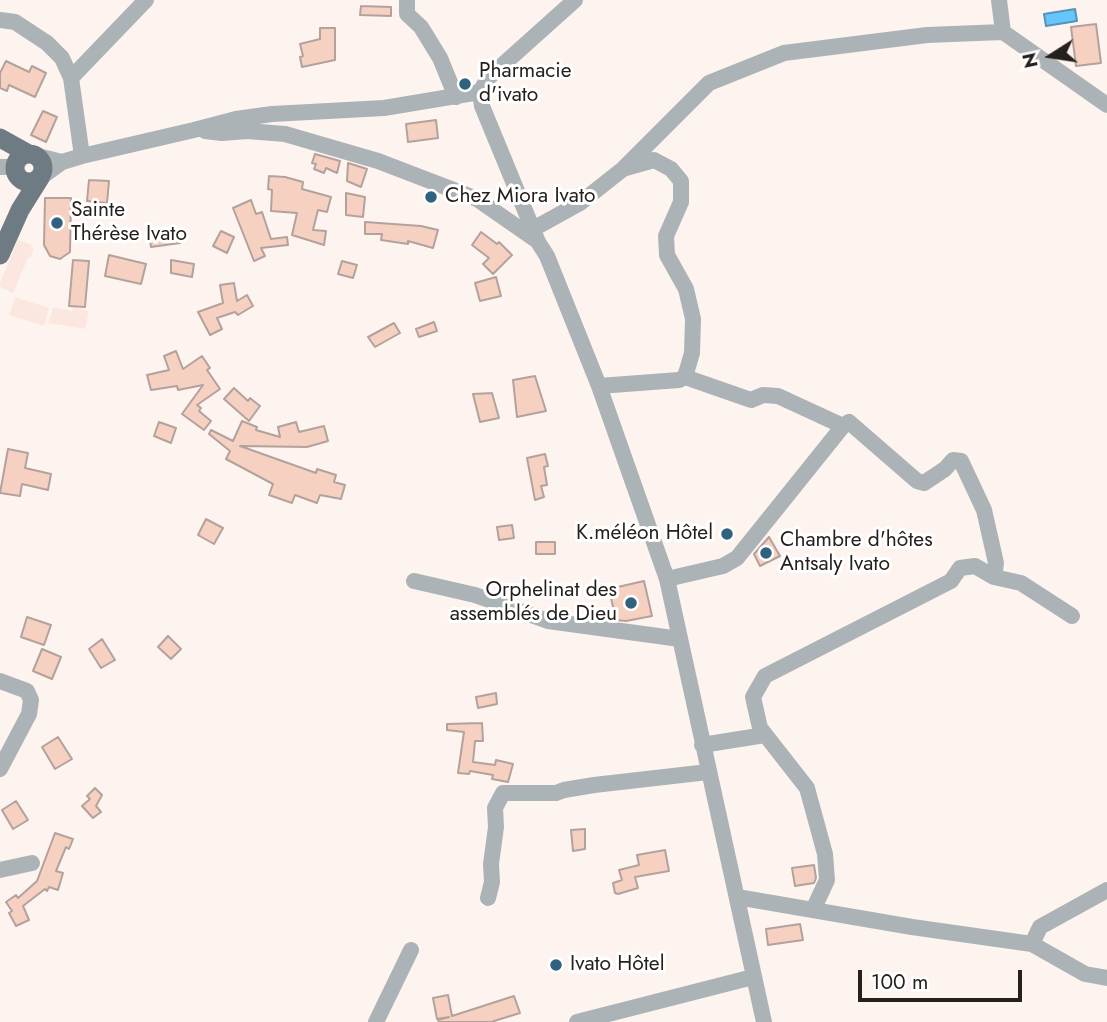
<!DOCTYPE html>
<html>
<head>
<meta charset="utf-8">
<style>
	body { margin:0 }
	#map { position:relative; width:1107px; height:1022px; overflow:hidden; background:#fef4ef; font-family:Jost,sans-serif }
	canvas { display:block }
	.north { position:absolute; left:1016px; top:21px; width:70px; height:70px; -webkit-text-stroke:5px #fff; paint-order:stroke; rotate:258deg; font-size:19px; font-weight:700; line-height:28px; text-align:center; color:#26201d }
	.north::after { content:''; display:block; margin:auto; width:24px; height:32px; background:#26201d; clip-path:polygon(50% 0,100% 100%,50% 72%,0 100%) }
	.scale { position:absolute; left:858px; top:970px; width:164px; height:32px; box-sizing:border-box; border:4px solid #26201d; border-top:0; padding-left:9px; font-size:21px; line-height:24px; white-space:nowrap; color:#26201d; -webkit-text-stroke:5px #fff; paint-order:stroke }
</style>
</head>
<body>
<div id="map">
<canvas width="1107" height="1022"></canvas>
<div class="north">N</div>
<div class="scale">100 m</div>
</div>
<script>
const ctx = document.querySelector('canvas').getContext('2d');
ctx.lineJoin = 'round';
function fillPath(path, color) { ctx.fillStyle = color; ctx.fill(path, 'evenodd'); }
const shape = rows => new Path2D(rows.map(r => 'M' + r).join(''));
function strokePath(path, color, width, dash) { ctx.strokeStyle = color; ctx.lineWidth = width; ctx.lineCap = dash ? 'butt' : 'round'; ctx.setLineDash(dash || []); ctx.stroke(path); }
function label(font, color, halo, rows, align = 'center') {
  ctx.font = font + ' Jost,sans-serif'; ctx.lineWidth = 6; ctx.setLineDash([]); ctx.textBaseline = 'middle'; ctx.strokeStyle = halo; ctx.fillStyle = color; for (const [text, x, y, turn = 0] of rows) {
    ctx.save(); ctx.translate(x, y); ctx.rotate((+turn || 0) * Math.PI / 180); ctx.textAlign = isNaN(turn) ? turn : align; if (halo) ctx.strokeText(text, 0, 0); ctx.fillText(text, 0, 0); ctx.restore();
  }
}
fillPath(shape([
	[18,240,32,245,31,248,34,249,30,258,28,258,13,293,0,287,0,283],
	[15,297,49,308,44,326,9,315],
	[53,307,72,311,73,307,89,311,85,329,48,323]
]), '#fbe7df');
const water = shape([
	[1075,9,1077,21,1046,26,1044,14,1075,9]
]);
fillPath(water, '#66c5fa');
strokePath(water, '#5394b8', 2);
const building = shape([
	[361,6,391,7,391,16,360,15,361,6],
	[1096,24,1101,63,1076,66,1071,27,1096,24],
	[320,28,335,28,335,60,302,67,300,57,303,56,300,44,320,39,320,28],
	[6,61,29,72,32,66,46,73,35,97,9,85,7,91,0,88,0,73,6,61],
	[43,111,57,117,46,142,31,135,43,111],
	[436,120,438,138,408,142,406,124,436,120],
	[315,154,340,161,337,173,326,168,324,173,314,169,316,164,312,163,315,154],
	[348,163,367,169,361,187,347,181,348,163],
	[269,176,285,177,303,182,302,189,331,197,327,212,318,210,313,230,326,231,324,245,292,235,297,213,271,211,272,190,268,189,269,176],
	[89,180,109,181,107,203,87,201,89,180],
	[346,193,365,197,363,217,346,215,346,193],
	[45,198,71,198,70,252,60,259,50,256,44,245,45,198],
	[251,200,256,214,262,212,271,239,287,237,288,245,261,248,265,256,254,261,233,208,251,200],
	[365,222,421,226,438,230,433,248,408,241,408,244,381,240,382,234,365,234,365,222],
	[172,230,183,233,180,243,151,247,149,232,172,230],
	[221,231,234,237,227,253,213,246,221,231],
	[481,232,497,244,499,242,512,255,493,274,483,264,489,258,472,245,481,232],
	[109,255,146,264,141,284,105,276,109,255],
	[73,260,89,261,85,307,69,306,73,260],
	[171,260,194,264,192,277,171,273,171,260],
	[342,261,357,265,353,278,338,274,342,261],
	[496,277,501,296,480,301,475,283,496,277],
	[234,283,237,301,247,295,253,306,238,315,235,312,217,318,222,329,210,335,198,312,223,303,220,285,234,283],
	[434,322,437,331,419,337,416,329,434,322],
	[394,323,400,333,375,347,368,337,394,323],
	[176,351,183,369,202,356,210,368,207,370,220,389,197,405,201,408,199,411,211,421,204,430,182,414,203,385,178,390,177,386,151,390,147,375,169,370,164,356,176,351],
	[535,376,546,411,517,417,513,380,535,376],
	[234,388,248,401,250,398,260,406,249,421,224,399,234,388],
	[492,393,499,418,480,422,473,394,492,393],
	[242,421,257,427,256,430,280,437,278,427,296,422,299,432,324,426,328,441,307,447,240,446,316,473,317,469,336,475,334,482,345,485,341,499,320,495,317,503,295,495,292,503,269,495,273,484,226,459,230,451,209,434,211,430,233,441,242,421],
	[159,422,176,428,171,443,154,436,159,422],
	[8,449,28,453,25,468,51,474,48,490,22,484,20,496,0,493,8,449],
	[545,454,548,466,544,467,547,485,541,486,544,497,535,500,527,458,545,454],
	[206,519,223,528,214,544,198,535,206,519],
	[512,525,514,538,499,540,497,527,512,525],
	[769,537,780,556,760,566,754,554,769,537],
	[536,542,555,542,555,554,536,554,536,542],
	[644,581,652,616,626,621,616,620,609,589,644,581],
	[27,617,51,625,44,645,21,637,27,617],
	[168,636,181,649,171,659,158,647,168,636],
	[102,639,115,660,101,668,89,649,102,639],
	[42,649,61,657,52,679,33,671,42,649],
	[496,693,497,704,478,708,476,697,496,693],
	[482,723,483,741,475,741,473,762,495,765,496,760,513,764,508,782,492,779,493,775,470,771,469,774,458,773,464,732,447,730,447,724,482,723],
	[58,737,72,759,55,769,42,747,58,737],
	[95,788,102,795,96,806,101,812,93,818,82,806,90,799,87,796,95,788],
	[16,801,28,820,13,829,2,810,16,801],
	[585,829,585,849,573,851,571,830,585,829],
	[55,833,73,839,69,849,66,847,56,871,63,873,58,890,49,887,47,891,45,889,23,906,29,920,16,926,9,913,12,911,6,902,16,895,18,898,37,881,55,833],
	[665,850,669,871,635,877,638,888,618,894,615,893,613,883,622,880,619,870,639,865,637,855,665,850],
	[814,865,816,878,814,883,795,886,792,868,814,865],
	[800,924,803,940,768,945,766,929,800,924],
	[448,995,452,1016,514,996,520,1013,491,1022,439,1022,438,1020,449,1017,437,1019,433,998,448,995]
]);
fillPath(building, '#f6d1c2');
strokePath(building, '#b3a29c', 2);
strokePath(shape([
	[407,0,407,14,421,27,440,58,456,97],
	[999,0,1003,32],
	[0,20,15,22,47,43,62,58,71,78,82,156],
	[71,78,146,0],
	[480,92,482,106,538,242,547,256,599,386,667,579,764,1022],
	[480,92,488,78,575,0],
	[205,131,222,133,247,131,285,134,378,161,477,199,536,240],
	[38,156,62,162],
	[0,167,15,167],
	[40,178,62,162,82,156,194,130,236,119,272,114,384,108,480,92],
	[533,229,580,203,623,169,709,83,784,53,927,35,1003,32,1107,105],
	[685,377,751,400,763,395,778,396,843,426],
	[599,386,679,380,685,377,692,353,693,319,686,289,667,255,666,236,681,202,681,181,671,169,654,160,626,168],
	[667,579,723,566,737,558,843,426,849,422,917,481,924,483,945,469,953,460,961,461,984,510,996,563,994,577,1021,583,1072,616],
	[414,581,475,595,548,621,680,639],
	[0,681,27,691,31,700,29,714,0,769],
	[702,745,765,735],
	[0,870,32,863],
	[737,897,912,927,1032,944,1085,974,1107,978],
	[488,898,492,882,491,864,496,827,495,808,503,793,556,793,564,790,594,785,708,772],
	[813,910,827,880,825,854,807,788,760,728,753,697,765,676,951,581,960,568,975,566,994,577],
	[1032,944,1040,927,1107,890],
	[376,1022,411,950],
	[577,1022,753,977]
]), '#acb3b7', 16);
strokePath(shape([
	[0,138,27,153],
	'15 168a14 14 0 1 1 28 0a14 14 0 1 1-28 0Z',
	[0,255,20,210,40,178]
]), '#6f7b82', 19);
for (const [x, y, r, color] of [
	[465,84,7,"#2f627f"],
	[431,197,7,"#2f627f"],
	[57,223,7,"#2f627f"],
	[727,534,7,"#2f627f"],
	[766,553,7,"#2f627f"],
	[631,603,7,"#2f627f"],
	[556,965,7,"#2f627f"]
]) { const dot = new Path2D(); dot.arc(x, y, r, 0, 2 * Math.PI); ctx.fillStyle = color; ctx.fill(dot); strokePath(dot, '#fff', 2.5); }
label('21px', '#26201d', '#fff', [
	["Pharmacie",479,72],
	["d'ivato",479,96],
	["Chez Miora Ivato",445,197],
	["Sainte",71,211],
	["Thérèse Ivato",71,235],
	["K.méléon Hôtel",713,534,"right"],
	["Chambre d'hôtes",780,541],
	["Antsaly Ivato",780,565],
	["Orphelinat des",617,591,"right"],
	["assemblés de Dieu",617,615,"right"],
	["Ivato Hôtel",570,965]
], 'left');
</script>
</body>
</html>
